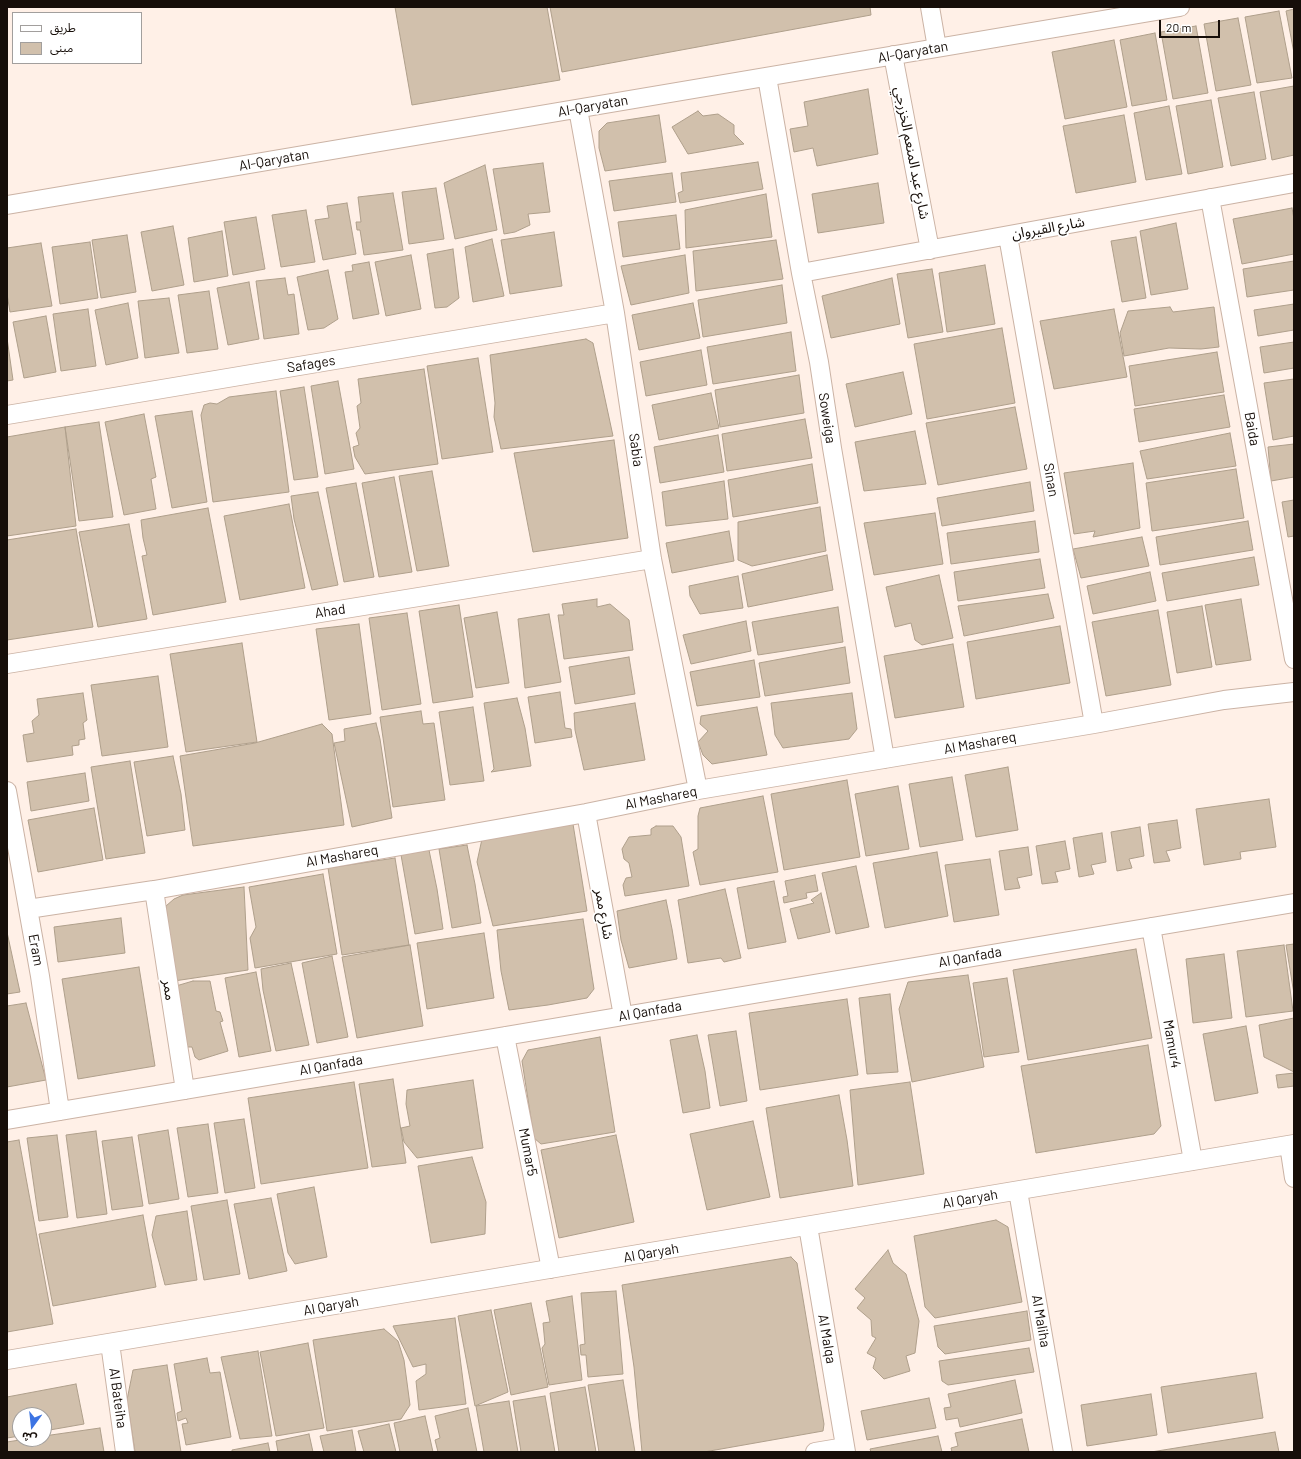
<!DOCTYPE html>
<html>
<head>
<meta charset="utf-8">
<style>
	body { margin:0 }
	#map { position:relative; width:1301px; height:1459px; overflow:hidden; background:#fff0e7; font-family:Barlow,"Noto Sans Arabic",sans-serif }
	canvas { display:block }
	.frame { position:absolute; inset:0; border:8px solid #160e09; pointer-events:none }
	.legend { position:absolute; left:12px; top:12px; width:130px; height:52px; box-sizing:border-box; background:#fff; border:1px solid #a29f9d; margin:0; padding:5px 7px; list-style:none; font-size:12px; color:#160e09 }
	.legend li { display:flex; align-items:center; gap:8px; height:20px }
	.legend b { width:20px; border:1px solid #a29f9d }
	.north { position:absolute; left:12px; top:1407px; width:40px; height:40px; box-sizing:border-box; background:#fff; border:1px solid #a29f9d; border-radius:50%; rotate:195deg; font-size:11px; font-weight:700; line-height:16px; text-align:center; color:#160e09 }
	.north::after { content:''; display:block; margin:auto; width:14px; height:18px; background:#3c74e3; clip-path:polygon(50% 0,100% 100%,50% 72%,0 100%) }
	.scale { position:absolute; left:1159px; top:20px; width:61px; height:18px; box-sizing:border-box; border:2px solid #160e09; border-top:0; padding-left:5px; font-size:12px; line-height:14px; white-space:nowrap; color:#160e09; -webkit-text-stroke:3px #fff; paint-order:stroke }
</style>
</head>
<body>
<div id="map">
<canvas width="1301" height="1459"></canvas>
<div class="frame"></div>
<ul class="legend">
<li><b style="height:5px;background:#fff"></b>طريق</li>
<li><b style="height:11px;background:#d1c0ac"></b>مبنى</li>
</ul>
<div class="north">ش</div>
<div class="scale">20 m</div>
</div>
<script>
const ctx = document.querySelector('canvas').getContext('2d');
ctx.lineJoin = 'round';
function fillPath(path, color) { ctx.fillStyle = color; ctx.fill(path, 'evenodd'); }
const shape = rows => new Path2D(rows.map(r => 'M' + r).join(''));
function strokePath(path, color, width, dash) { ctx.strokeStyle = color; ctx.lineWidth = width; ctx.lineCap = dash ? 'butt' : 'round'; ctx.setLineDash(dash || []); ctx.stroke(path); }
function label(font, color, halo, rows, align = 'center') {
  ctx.font = font + ' Barlow,"Noto Sans Arabic",sans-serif'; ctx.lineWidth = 3.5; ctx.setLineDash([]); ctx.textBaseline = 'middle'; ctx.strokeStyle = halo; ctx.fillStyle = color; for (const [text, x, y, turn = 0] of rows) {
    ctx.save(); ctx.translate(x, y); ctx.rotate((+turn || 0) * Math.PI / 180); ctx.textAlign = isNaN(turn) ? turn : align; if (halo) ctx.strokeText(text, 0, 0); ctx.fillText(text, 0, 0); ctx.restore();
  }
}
const building = shape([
	[395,7,547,7,560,80,412,105,395,7],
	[550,7,870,7,871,15,562,72,550,7],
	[1294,9,1294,53,1286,11,1294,9],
	[1279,11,1292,78,1257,83,1245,17,1279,11],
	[1238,18,1251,85,1216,91,1204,24,1238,18],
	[1196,26,1208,93,1173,99,1161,32,1196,26],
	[1155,33,1167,100,1132,106,1120,40,1155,33],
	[1114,40,1127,107,1065,119,1052,52,1114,40],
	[1294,86,1294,155,1272,160,1260,92,1294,86],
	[868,89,878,154,817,166,813,148,794,152,790,129,808,126,804,102,868,89],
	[1254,92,1266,159,1231,166,1218,98,1254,92],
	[1211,100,1223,167,1188,174,1176,106,1211,100],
	[1169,106,1182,174,1146,180,1134,113,1169,106],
	[698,111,703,116,718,114,734,125,734,134,744,144,688,154,672,127,698,111],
	[659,115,666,162,605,171,599,148,599,131,607,123,659,115],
	[1124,115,1136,182,1076,193,1063,126,1124,115],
	[758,162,763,189,680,203,678,193,683,191,681,173,758,162],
	[543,163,550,212,528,214,530,225,515,232,504,234,493,169,543,163],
	[485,165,497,230,455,239,444,183,485,165],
	[672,173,676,202,614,211,609,181,672,173],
	[878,183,884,223,818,233,812,194,878,183],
	[436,188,444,239,409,244,402,192,436,188],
	[393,193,403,250,364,255,360,230,357,230,356,222,361,222,358,197,393,193],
	[766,194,772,237,686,248,685,210,766,194],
	[347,203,356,254,323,260,315,220,329,218,327,206,347,203],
	[1292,208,1294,219,1294,254,1242,264,1233,219,1292,208],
	[306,210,315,262,281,267,272,215,306,210],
	[676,215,680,249,623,257,618,222,676,215],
	[256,217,265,269,233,275,224,222,256,217],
	[1176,223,1188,289,1151,295,1140,231,1176,223],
	[173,226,184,285,152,291,141,232,173,226],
	[222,231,228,276,194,282,188,238,222,231],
	[554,232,562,286,510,294,501,240,554,232],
	[127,235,136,292,101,298,92,240,127,235],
	[1136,237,1146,298,1122,302,1111,241,1136,237],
	[492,239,504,296,473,302,465,247,492,239],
	[776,240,783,279,696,291,693,251,776,240],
	[90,242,98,298,60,304,52,247,90,242],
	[41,243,52,306,10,312,7,294,7,248,41,243],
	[453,249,459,298,447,307,435,308,427,254,453,249],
	[411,255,421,309,386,316,375,262,411,255],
	[685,255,689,293,631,305,621,266,685,255],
	[1294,261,1294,290,1247,297,1243,269,1294,261],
	[369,262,379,314,353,319,345,272,353,271,352,265,369,262],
	[985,265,995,324,947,332,939,273,985,265],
	[932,269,943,332,908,338,897,274,932,269],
	[328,270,338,319,324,328,308,330,297,277,328,270],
	[285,278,288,295,294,294,299,334,264,339,256,281,285,278],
	[892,278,900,324,831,338,822,296,892,278],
	[249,282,259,339,228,345,217,288,249,282],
	[782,285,787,323,703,337,698,300,782,285],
	[209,291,218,349,187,353,178,295,209,291],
	[169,298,179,353,145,358,138,301,169,298],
	[128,303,138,358,106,365,95,310,128,303],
	[693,303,700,338,639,350,632,315,693,303],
	[1294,304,1294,330,1258,336,1254,310,1294,304],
	[1170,307,1173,312,1214,307,1219,347,1201,349,1169,348,1124,356,1120,333,1128,311,1170,307],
	[88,309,96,366,61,371,53,314,88,309],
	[1114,309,1127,377,1054,389,1040,321,1114,309],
	[46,316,56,372,24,378,13,322,46,316],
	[1002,328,1015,403,927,419,914,344,1002,328],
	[791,332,796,371,713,384,707,347,791,332],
	[7,338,13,380,7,381,7,338],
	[586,339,593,343,613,436,501,449,494,417,495,403,490,355,586,339],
	[1294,342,1294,368,1264,373,1260,347,1294,342],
	[701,350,707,385,646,396,640,362,701,350],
	[1217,352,1224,392,1135,406,1129,366,1217,352],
	[478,358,493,452,442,459,427,366,478,358],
	[424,369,438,464,365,474,355,457,353,447,359,445,356,433,360,428,357,406,361,403,358,379,424,369],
	[903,372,912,414,855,427,846,384,903,372],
	[799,375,804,413,720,427,715,390,799,375],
	[1294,379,1294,436,1273,440,1264,383,1294,379],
	[338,381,354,469,325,474,311,386,338,381],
	[304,387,318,477,294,480,280,391,304,387],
	[276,391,289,492,213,502,201,415,204,405,210,403,217,404,229,397,276,391],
	[711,393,719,428,659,440,652,405,711,393],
	[1224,395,1230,427,1139,442,1134,409,1224,395],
	[1015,407,1027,469,938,485,926,423,1015,407],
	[192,411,207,502,172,508,155,416,192,411],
	[144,414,156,477,151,479,156,509,124,515,105,422,144,414],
	[805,419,812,458,727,471,722,434,805,419],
	[99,422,113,517,79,521,65,427,99,422],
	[65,427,76,526,7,536,7,437,65,427],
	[915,431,926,484,864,491,855,442,915,431],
	[1230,433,1236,466,1147,479,1140,451,1230,433],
	[718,435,724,472,660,483,654,447,718,435],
	[614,440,628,538,533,552,514,453,614,440],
	[1294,444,1294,477,1271,481,1268,447,1294,444],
	[1133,463,1140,528,1093,537,1095,531,1074,534,1064,473,1133,463],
	[812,464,818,503,733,517,728,480,812,464],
	[1236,469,1244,518,1152,531,1146,483,1236,469],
	[432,471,449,566,417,571,399,476,432,471],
	[394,477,412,572,379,577,362,483,394,477],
	[724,481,728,519,666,526,662,492,724,481],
	[1030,482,1034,511,942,526,937,498,1030,482],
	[356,483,374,577,344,582,326,488,356,483],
	[318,492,338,585,312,590,294,519,291,496,318,492],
	[1294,500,1294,536,1288,537,1282,502,1294,500],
	[289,504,305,588,240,600,224,516,289,504],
	[820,507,826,551,752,566,738,560,738,522,820,507],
	[208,508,226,602,153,615,142,556,147,555,143,538,141,520,208,508],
	[935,513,943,564,874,575,864,523,935,513],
	[1035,521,1039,552,951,564,947,533,1035,521],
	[1248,521,1253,550,1160,565,1156,537,1248,521],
	[129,524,147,619,98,627,79,532,129,524],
	[76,529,93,627,7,640,7,540,76,529],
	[729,531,734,561,672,573,666,543,729,531],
	[1142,537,1149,566,1081,578,1073,549,1142,537],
	[827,555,833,590,748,607,742,574,827,555],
	[1254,557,1259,585,1167,601,1162,573,1254,557],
	[1040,559,1045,588,958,601,954,572,1040,559],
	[1150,572,1156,601,1093,614,1087,586,1150,572],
	[939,575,953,638,922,645,915,640,911,623,895,627,886,587,939,575],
	[738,576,743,608,700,614,690,596,689,586,738,576],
	[1048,594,1054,618,964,636,958,606,1048,594],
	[597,599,597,607,610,604,629,620,633,650,564,659,558,615,564,615,562,604,597,599],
	[1241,599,1251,660,1216,665,1205,605,1241,599],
	[459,605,473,697,433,703,419,611,459,605],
	[1202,606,1212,667,1177,673,1167,612,1202,606],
	[838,607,843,642,758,655,752,622,838,607],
	[1158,610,1171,685,1106,696,1092,622,1158,610],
	[497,612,509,683,476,688,464,618,497,612],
	[407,613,421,704,382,710,369,618,407,613],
	[549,614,561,682,525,688,518,619,549,614],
	[746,621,751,651,691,664,683,635,746,621],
	[359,624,371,714,329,720,316,629,359,624],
	[1060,626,1070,683,976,699,967,642,1060,626],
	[242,643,257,742,186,752,170,654,242,643],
	[953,644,964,707,895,718,884,656,953,644],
	[845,647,850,683,765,696,759,663,845,647],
	[629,657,635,694,575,704,569,667,629,657],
	[754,660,760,697,697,706,690,672,754,660],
	[158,676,168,747,102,756,91,685,158,676],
	[560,692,565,728,571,729,572,737,535,743,528,697,560,692],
	[83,693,87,720,83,723,85,739,79,740,79,745,72,746,73,755,27,762,23,735,34,733,32,721,39,715,37,699,83,693],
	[852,693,857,729,849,739,783,748,775,735,771,703,852,693],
	[517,698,525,728,531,766,491,772,494,769,484,703,517,698],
	[635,703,645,760,584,770,575,730,574,713,635,703],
	[473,707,484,781,450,785,439,712,473,707],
	[757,707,767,755,712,764,703,755,698,742,708,731,700,724,701,716,757,707],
	[421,711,423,724,434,723,445,800,393,807,380,717,421,711],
	[376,723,380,739,392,818,352,827,334,743,345,741,344,729,376,723],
	[322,724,332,734,344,825,193,846,180,756,255,743,322,724],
	[173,756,181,794,185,830,147,836,134,762,173,756],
	[130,761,145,853,106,859,91,767,130,761],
	[1008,767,1018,830,976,837,965,775,1008,767],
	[85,773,89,801,31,811,27,782,85,773],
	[952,777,963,840,920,847,909,784,952,777],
	[847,780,860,857,784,870,771,794,847,780],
	[898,786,909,849,866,856,855,794,898,786],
	[763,796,778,872,700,885,693,852,698,849,698,816,700,808,763,796],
	[1269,799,1276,847,1240,852,1241,859,1204,865,1196,809,1269,799],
	[94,808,103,860,38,872,28,820,94,808],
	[1177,820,1181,848,1166,851,1170,861,1154,863,1148,824,1177,820],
	[573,824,587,911,493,926,477,862,482,839,573,824],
	[656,826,673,826,681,837,689,886,625,896,623,885,626,878,632,877,629,863,624,859,622,849,629,837,651,835,651,829,656,826],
	[1140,827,1144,856,1129,859,1132,868,1117,871,1111,832,1140,827],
	[1102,833,1106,862,1091,865,1094,874,1079,877,1073,838,1102,833],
	[1065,841,1070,869,1055,872,1058,882,1042,884,1036,846,1065,841],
	[467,845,475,884,481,923,452,928,439,849,467,845],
	[1028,847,1032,875,1017,878,1020,888,1005,890,999,851,1028,847],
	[429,850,437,889,443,929,415,934,401,855,429,850],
	[937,852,948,916,885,928,873,863,937,852],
	[395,858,409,945,342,955,328,868,395,858],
	[990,859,999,915,954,922,945,865,990,859],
	[856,866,869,927,836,934,822,873,856,866],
	[323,874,337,954,255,968,250,938,256,927,249,887,323,874],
	[815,875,818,891,806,893,807,898,784,903,783,897,788,896,785,881,815,875],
	[774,881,786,942,748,949,737,888,774,881],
	[244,887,248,970,174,981,166,906,174,899,183,895,244,887],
	[725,889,741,958,724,962,721,958,688,963,678,900,725,889],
	[821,893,830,932,798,939,790,909,814,903,811,900,821,893],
	[666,900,672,929,677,959,629,968,621,940,617,911,666,900],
	[121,918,125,953,58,962,54,927,121,918],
	[583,919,594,989,587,998,548,1005,509,1010,501,971,497,930,583,919],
	[7,932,20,992,7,994,7,932],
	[484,933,494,998,427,1009,417,943,484,933],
	[1294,944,1294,994,1286,945,1294,944],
	[410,945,423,1026,357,1038,342,957,410,945],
	[1284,945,1293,1011,1246,1017,1237,951,1284,945],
	[1136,949,1152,1038,1028,1060,1013,970,1136,949],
	[1224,954,1232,1018,1193,1023,1186,959,1224,954],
	[332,956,348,1037,317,1043,302,963,332,956],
	[291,963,309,1045,276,1051,263,990,261,969,291,963],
	[139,967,155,1066,78,1079,62,979,139,967],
	[256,972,271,1051,239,1057,225,978,256,972],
	[968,975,984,1067,912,1082,899,1009,908,982,968,975],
	[1007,978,1019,1052,984,1057,973,983,1007,978],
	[193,981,210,981,216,1011,220,1012,223,1021,220,1022,228,1051,199,1060,195,1057,192,1047,185,1047,178,1016,183,1015,176,986,193,981],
	[890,994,898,1072,867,1074,859,998,890,994],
	[847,999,858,1075,760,1090,749,1013,847,999],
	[26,1003,46,1080,7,1087,7,1006,26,1003],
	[1294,1018,1294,1072,1264,1057,1259,1025,1294,1018],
	[1246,1026,1258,1093,1215,1101,1203,1034,1246,1026],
	[736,1031,747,1101,720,1106,708,1035,736,1031],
	[697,1035,705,1071,710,1108,683,1113,670,1040,697,1035],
	[600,1037,615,1132,541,1144,534,1138,522,1061,528,1050,600,1037],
	[1148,1045,1161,1126,1154,1134,1036,1153,1021,1066,1148,1045],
	[1294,1073,1294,1086,1278,1088,1276,1075,1294,1073],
	[393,1079,406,1163,372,1167,359,1084,393,1079],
	[473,1080,483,1148,417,1158,404,1142,401,1128,410,1126,406,1104,407,1090,473,1080],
	[354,1082,368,1168,261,1184,248,1098,354,1082],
	[910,1082,924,1174,858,1185,850,1090,910,1082],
	[839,1095,847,1140,853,1186,780,1198,766,1108,839,1095],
	[244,1119,255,1188,225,1193,214,1123,244,1119],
	[753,1121,770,1197,707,1210,690,1134,753,1121],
	[208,1124,218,1193,188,1197,177,1128,208,1124],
	[168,1130,179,1199,149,1204,138,1135,168,1130],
	[96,1131,107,1214,77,1218,66,1135,96,1131],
	[57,1135,68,1217,39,1221,27,1138,57,1135],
	[616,1135,634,1222,559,1238,541,1150,616,1135],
	[132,1137,143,1206,112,1210,102,1141,132,1137],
	[19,1140,53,1324,7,1332,7,1142,19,1140],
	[472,1157,486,1202,485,1234,431,1243,418,1166,472,1157],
	[314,1187,327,1257,295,1264,288,1253,277,1194,314,1187],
	[271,1198,287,1271,249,1279,234,1204,271,1198],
	[227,1200,240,1274,204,1280,191,1206,227,1200],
	[187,1211,197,1280,165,1285,152,1235,156,1216,187,1211],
	[143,1215,156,1287,53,1306,39,1234,143,1215],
	[996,1220,1008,1227,1022,1302,935,1318,925,1307,914,1236,996,1220],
	[888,1250,893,1263,906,1274,919,1321,915,1353,906,1356,910,1371,884,1379,873,1368,876,1358,867,1353,876,1338,872,1336,871,1320,857,1308,865,1298,855,1289,888,1250],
	[791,1257,797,1263,824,1424,823,1431,704,1452,642,1452,634,1367,622,1285,791,1257],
	[616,1291,623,1374,588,1377,586,1355,581,1355,580,1345,585,1344,581,1293,616,1291],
	[572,1296,582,1380,549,1385,542,1348,545,1344,543,1323,550,1322,546,1301,572,1296],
	[531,1303,548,1387,511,1395,494,1310,531,1303],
	[491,1310,508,1392,475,1406,458,1316,491,1310],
	[1027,1311,1031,1340,945,1354,938,1347,934,1326,1027,1311],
	[455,1318,466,1404,419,1410,416,1381,426,1374,426,1364,413,1367,393,1326,455,1318],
	[384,1329,398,1341,404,1360,410,1405,401,1419,327,1431,313,1340,384,1329],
	[308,1343,324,1428,276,1436,260,1352,308,1343],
	[1029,1348,1034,1372,948,1385,942,1381,939,1361,1029,1348],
	[258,1351,272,1436,240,1439,221,1357,258,1351],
	[207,1358,210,1373,220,1372,231,1437,186,1445,182,1424,188,1423,186,1418,178,1421,177,1413,182,1411,174,1364,207,1358],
	[167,1365,181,1452,135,1452,127,1400,133,1370,167,1365],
	[1256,1373,1263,1418,1168,1433,1161,1387,1256,1373],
	[623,1380,635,1452,599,1452,588,1385,623,1380],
	[1015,1380,1022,1413,960,1427,958,1418,946,1420,944,1408,951,1407,948,1394,1015,1380],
	[76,1384,84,1424,44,1431,44,1415,20,1415,20,1436,7,1438,7,1397,76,1384],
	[585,1387,596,1452,559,1452,550,1393,585,1387],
	[1151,1394,1157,1435,1087,1446,1081,1405,1151,1394],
	[545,1396,555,1452,521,1452,513,1401,545,1396],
	[929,1398,936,1428,867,1440,861,1411,929,1398],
	[509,1401,518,1452,484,1452,476,1406,509,1401],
	[468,1408,477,1452,438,1452,435,1440,440,1438,435,1416,468,1408],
	[425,1416,433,1452,400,1452,394,1423,425,1416],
	[1022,1419,1029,1452,952,1452,951,1448,958,1446,955,1433,1022,1419],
	[389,1424,396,1452,364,1452,358,1431,389,1424],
	[100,1428,104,1452,7,1452,7,1442,26,1439,44,1439,44,1436,100,1428],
	[352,1430,356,1452,324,1452,320,1436,352,1430],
	[1275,1432,1279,1452,1151,1452,1275,1432],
	[309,1434,313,1452,278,1452,276,1441,309,1434],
	[938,1436,942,1452,871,1452,870,1449,938,1436],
	[268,1443,270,1452,232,1452,232,1450,268,1443]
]);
fillPath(building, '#d1c0ac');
strokePath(building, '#af9f8b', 1);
const minor = shape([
	[930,7,937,48],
	[893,55,930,250],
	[767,77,801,273,819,362,832,448,885,759],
	[578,109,615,313,652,559,698,790],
	[1210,198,1294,659],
	[7,205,1180,7],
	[1008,236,1094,724],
	[801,273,1294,183],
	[7,415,615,313],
	[7,664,652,559],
	[7,791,40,976,60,1111],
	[586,813,623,1016],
	[154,890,185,1090],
	[28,909,154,890,586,813,698,790,1094,724,1224,700,1294,692],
	[1151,927,1193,1161],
	[505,1036,551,1269],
	[7,1120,1294,903],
	[1289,1145,1294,1178],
	[1018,1191,1063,1452],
	[808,1226,846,1452],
	[110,1343,125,1452],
	[7,1360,1294,1144],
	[815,1452,845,1447]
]);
strokePath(minor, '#cbb3a5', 20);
strokePath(minor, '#fff', 18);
label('14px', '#160e09', '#fff', [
	["Al-Qaryatan",913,52,-10],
	["Al-Qaryatan",593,106,-10],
	["شارع عبد المنعم الخزرجي",912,153,79],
	["Al-Qaryatan",274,160,-10],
	["شارع القيروان",1048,228,-10],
	["Safages",311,364,-9],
	["Soweiga",827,418,81],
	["Baida",1252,429,80],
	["Sabia",636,450,82],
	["Sinan",1051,480,80],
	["Ahad",330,611,-9],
	["Al Mashareq",980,743,-10],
	["Al Mashareq",661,798,-11],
	["Al Mashareq",342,856,-10],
	["شارع ممر",604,914,80],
	["Eram",36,950,80],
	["Al Qanfada",970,957,-10],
	["ممر",169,990,82],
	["Al Qanfada",650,1011,-10],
	["Mamur4",1172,1044,80],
	["Al Qanfada",331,1065,-10],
	["Mumar5",528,1152,79],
	["Al Qaryah",970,1199,-10],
	["Al Qaryah",651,1253,-10],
	["Al Qaryah",331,1306,-10],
	["Al Maliha",1041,1321,80],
	["Al Malqa",827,1339,80],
	["Al Bateiha",118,1398,82]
]);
</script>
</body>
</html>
